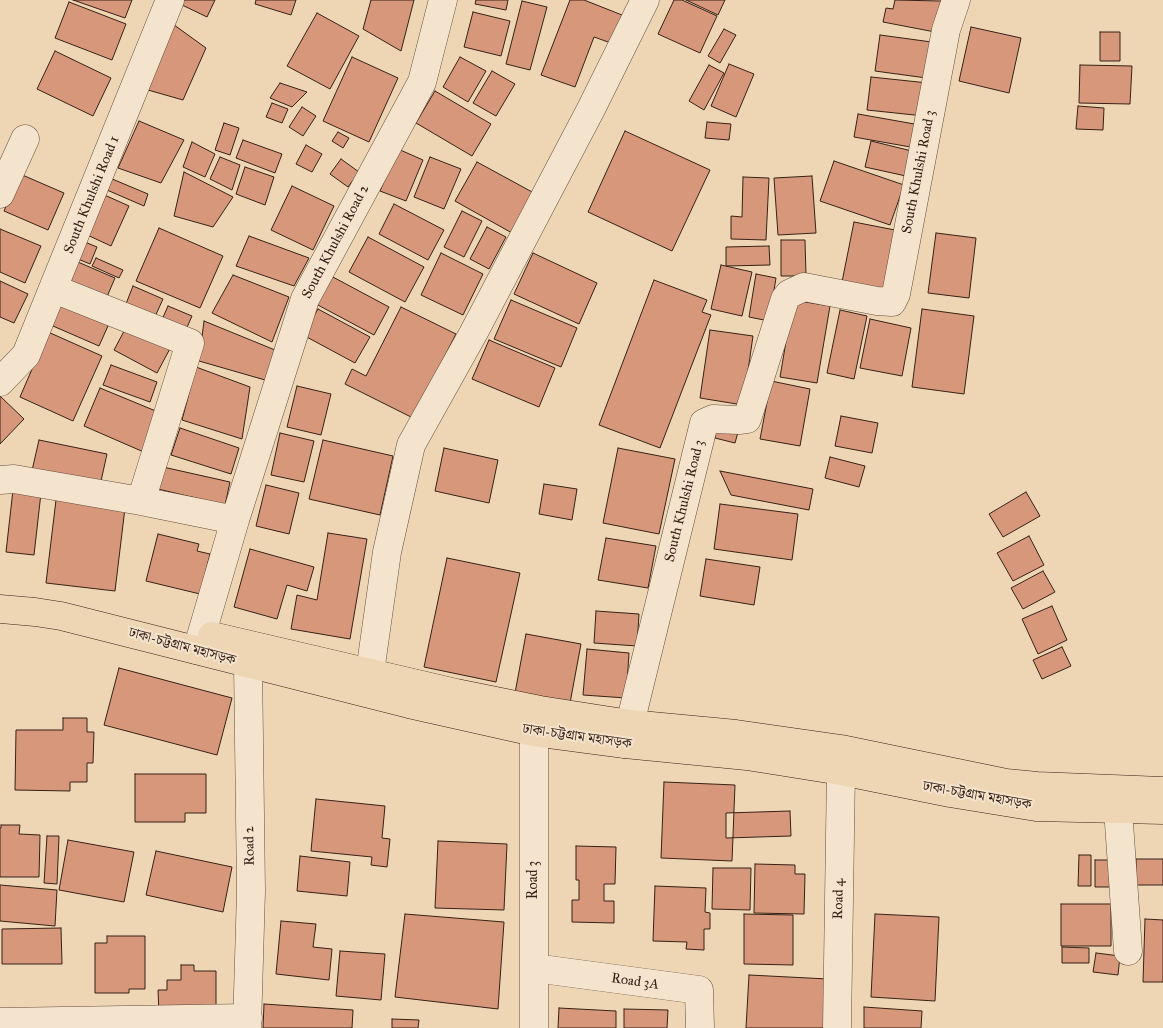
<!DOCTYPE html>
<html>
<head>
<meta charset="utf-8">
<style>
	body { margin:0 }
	canvas { display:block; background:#eed6b4 }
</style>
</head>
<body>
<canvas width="1163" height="1028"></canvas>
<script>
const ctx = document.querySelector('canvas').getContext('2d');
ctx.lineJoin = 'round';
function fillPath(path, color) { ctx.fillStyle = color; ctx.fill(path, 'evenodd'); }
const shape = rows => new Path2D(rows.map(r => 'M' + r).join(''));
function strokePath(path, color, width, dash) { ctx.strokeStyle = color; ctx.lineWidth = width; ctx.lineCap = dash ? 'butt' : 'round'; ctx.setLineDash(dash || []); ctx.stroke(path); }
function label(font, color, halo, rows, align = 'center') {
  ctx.font = font + ' "IM FELL Great Primer","Noto Serif Bengali",serif'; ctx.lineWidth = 4; ctx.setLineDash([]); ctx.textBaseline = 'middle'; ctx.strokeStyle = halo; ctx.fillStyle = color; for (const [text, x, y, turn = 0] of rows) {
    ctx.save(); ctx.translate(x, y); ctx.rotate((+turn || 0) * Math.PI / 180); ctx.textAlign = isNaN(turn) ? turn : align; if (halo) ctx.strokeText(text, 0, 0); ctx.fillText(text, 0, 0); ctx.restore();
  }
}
const building = shape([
	[73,0,132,0,125,18,73,0],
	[182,0,215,0,207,17,180,4,182,0],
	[256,0,296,0,291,15,255,4,256,0],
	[371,0,414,0,401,51,363,29,371,0],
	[476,0,508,0,506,10,475,4,476,0],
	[570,0,584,0,622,15,611,43,594,37,575,87,541,75,570,0],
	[674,0,682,0,717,16,700,53,658,34,674,0],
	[686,0,725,0,718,15,686,0],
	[895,0,941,1,935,32,883,22,886,8,893,9,895,0],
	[522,1,547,7,530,70,506,64,522,1],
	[69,2,126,24,112,60,55,38,69,2],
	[473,12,510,21,501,56,464,47,473,12],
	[317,13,359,36,330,89,287,66,317,13],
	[170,22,206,48,183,100,148,90,170,22],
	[971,27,1021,38,1009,93,959,81,971,27],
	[724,29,736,35,720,63,708,56,724,29],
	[1100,32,1120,32,1120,61,1100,61,1100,32],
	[880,35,939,43,934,79,875,71,880,35],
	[55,51,111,78,93,116,37,89,55,51],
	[352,57,398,78,369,142,323,121,352,57],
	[460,57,486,71,468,102,443,87,460,57],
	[729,64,754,74,736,117,711,106,729,64],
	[709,65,724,73,704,110,689,101,709,65],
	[1080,65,1132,66,1130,104,1079,103,1080,65],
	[492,71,515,84,496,116,473,103,492,71],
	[871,77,928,83,924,116,867,110,871,77],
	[280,83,307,92,292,107,270,98,280,83],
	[435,91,491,124,472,156,416,123,435,91],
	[272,103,288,109,282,123,266,117,272,103],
	[1078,106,1104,108,1103,130,1076,129,1078,106],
	[302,107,316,116,303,136,289,127,302,107],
	[858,114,920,125,916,148,854,137,858,114],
	[139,121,184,140,161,183,118,168,139,121],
	[707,122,731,124,729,140,705,138,707,122],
	[224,123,239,128,230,155,215,150,224,123],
	[625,131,710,170,672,251,588,212,625,131],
	[338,132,349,138,343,148,332,141,338,132],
	[243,140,282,154,275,173,236,158,243,140],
	[871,141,920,153,915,178,865,167,871,141],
	[192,142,215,154,205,177,183,167,192,142],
	[306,145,322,154,312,172,296,164,306,145],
	[398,149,423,160,406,201,380,191,398,149],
	[220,157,240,165,232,190,210,179,220,157],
	[430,157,461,169,444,209,414,197,430,157],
	[341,159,359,172,348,187,330,174,341,159],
	[834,161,904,185,890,225,820,201,834,161],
	[477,162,534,193,512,233,455,201,477,162],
	[245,167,274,177,265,205,236,194,245,167],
	[184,172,233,197,213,227,174,216,184,172],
	[20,174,64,193,48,230,4,211,20,174],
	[105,176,148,194,144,206,100,187,105,176],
	[812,176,816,233,778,235,774,178,812,176],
	[743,177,769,178,766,240,731,239,731,216,742,217,743,177],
	[292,186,334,206,313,250,271,230,292,186],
	[100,193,129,206,111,246,83,233,100,193],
	[394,204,444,230,428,260,379,234,394,204],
	[462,211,482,221,464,257,444,247,462,211],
	[854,222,900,231,887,297,841,287,854,222],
	[487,227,506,237,489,269,470,259,487,227],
	[159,228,223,256,200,308,136,281,159,228],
	[0,229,41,246,25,283,0,272,0,229],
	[936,233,976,238,969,298,928,293,936,233],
	[249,236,309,258,294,286,236,266,249,236],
	[368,237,424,267,405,302,349,272,368,237],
	[80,240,97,247,90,264,73,257,80,240],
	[781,240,805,240,806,276,781,276,781,240],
	[769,246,770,265,726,266,726,247,769,246],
	[441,253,483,274,463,315,421,295,441,253],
	[533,253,597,283,579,324,514,294,533,253],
	[96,258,123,270,119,278,92,266,96,258],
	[71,259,115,278,103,306,58,287,71,259],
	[721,265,752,272,742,316,711,309,721,265],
	[756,274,776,278,769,321,749,317,756,274],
	[233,275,289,297,272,342,212,313,233,275],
	[331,276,389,307,374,335,316,304,331,276],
	[654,280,707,300,702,312,711,315,660,448,599,425,654,280],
	[0,281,28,294,14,323,0,317,0,281],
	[133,286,163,299,153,321,124,309,133,286],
	[59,294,112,317,99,346,46,323,59,294],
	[511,300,577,328,561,367,494,339,511,300],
	[793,300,830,306,817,383,780,377,793,300],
	[168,306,192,316,185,332,161,322,168,306],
	[401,307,456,334,413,418,345,384,352,369,366,376,401,307],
	[318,309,370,337,355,363,303,335,318,309],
	[922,309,974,316,964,394,912,387,922,309],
	[840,310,867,316,854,379,827,373,840,310],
	[870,319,911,328,902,376,860,368,870,319],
	[130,320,173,343,157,373,114,350,130,320],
	[204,321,275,350,265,380,199,361,204,321],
	[710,330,753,336,743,405,700,398,710,330],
	[48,332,102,356,73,421,20,397,48,332],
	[489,340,555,368,539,407,472,379,489,340],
	[111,365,157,382,150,402,103,385,111,365],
	[196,367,250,387,242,439,182,420,196,367],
	[771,381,810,389,800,446,760,439,771,381],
	[297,386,331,394,321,435,287,427,297,386],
	[100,388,163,414,146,453,84,426,100,388],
	[0,396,24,419,0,444,0,396],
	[841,416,878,423,872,453,835,446,841,416],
	[717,427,738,432,735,443,715,438,717,427],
	[180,428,239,448,231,474,171,455,180,428],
	[280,433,314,441,304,482,271,475,280,433],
	[39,440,107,454,99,490,31,475,39,440],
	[323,440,393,456,380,515,309,499,323,440],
	[444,448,498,460,489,503,435,491,444,448],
	[618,448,675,459,659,534,603,523,618,448],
	[830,457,865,466,859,487,825,478,830,457],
	[163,467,230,482,225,505,158,489,163,467],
	[720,471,813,489,809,510,731,495,720,471],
	[544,484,577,489,572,520,539,514,544,484],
	[266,485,299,493,289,534,256,526,266,485],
	[13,490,41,493,34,555,6,552,13,490],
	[1026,492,1040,516,1003,537,989,514,1026,492],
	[56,500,125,508,115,591,46,583,56,500],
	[720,504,798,514,792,560,714,549,720,504],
	[328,533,367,539,350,639,291,629,297,595,317,600,328,533],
	[158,534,199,544,197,551,210,554,200,594,146,581,158,534],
	[1029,536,1044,565,1013,581,997,553,1029,536],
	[606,538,656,546,648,588,598,580,606,538],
	[250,549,314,567,307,591,287,585,277,619,234,607,250,549],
	[447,558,520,573,496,682,424,667,447,558],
	[706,559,760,567,754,605,700,596,706,559],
	[1043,571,1055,592,1023,609,1011,588,1043,571],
	[1052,606,1067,640,1038,654,1022,619,1052,606],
	[596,611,639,614,637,646,594,643,596,611],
	[526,634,581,644,570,703,515,693,526,634],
	[1062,647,1071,666,1042,679,1033,660,1062,647],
	[587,649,629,653,626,698,583,695,587,649],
	[119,668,232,698,217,755,104,725,119,668],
	[63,718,87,718,87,732,94,732,93,763,87,763,87,782,70,782,70,791,15,790,16,730,63,730,63,718],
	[135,774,206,774,206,813,185,813,185,822,135,822,135,774],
	[664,782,735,785,732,861,661,858,664,782],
	[316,799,385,806,382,838,390,839,387,867,371,865,372,857,311,851,316,799],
	[790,811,791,836,726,838,726,813,790,811],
	[1,825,20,825,19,834,40,835,39,877,0,877,0,828,1,828,1,825],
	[47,836,59,836,57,884,44,883,47,836],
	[68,840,134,852,124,902,59,890,68,840],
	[438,841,507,844,504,910,435,908,438,841],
	[576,846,616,847,615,884,604,884,604,901,614,901,614,923,572,922,572,900,579,900,579,880,576,880,576,846],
	[156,851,232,867,223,912,146,895,156,851],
	[1079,855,1091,855,1091,886,1078,886,1079,855],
	[300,856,350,862,347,896,297,891,300,856],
	[1136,859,1163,859,1163,885,1136,885,1136,859],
	[1095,860,1112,860,1112,887,1095,887,1095,860],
	[755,864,795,865,795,874,805,874,804,914,754,913,755,864],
	[713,868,751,868,750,910,712,909,713,868],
	[0,885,57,890,55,926,0,921,0,885],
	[655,886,706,888,705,912,710,913,710,929,704,929,704,950,686,949,687,942,653,941,655,886],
	[1061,904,1111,904,1111,946,1061,946,1061,904],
	[405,914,504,922,498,1009,395,997,405,914],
	[744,914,793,915,793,965,744,964,744,914],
	[875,914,939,917,935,1001,871,997,875,914],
	[1145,919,1163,920,1163,982,1143,982,1145,919],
	[281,921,316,924,313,947,332,949,329,980,276,974,281,921],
	[61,928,62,964,2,964,2,929,61,928],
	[107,936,145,936,145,989,129,989,129,993,95,993,95,943,107,943,107,936],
	[1062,947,1089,948,1089,963,1062,963,1062,947],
	[340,951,385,954,381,1000,336,996,340,951],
	[1096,953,1120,956,1118,975,1093,972,1096,953],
	[181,965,194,965,194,971,216,971,216,1014,159,1014,158,990,167,990,167,980,181,980,181,965],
	[749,975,828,979,826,1028,746,1028,749,975],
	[264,1004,353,1010,352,1028,263,1028,264,1004],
	[864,1007,922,1011,921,1028,864,1028,864,1007],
	[559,1008,616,1011,616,1028,558,1028,559,1008],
	[624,1009,668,1010,667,1028,624,1028,624,1009],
	[392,1019,419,1020,418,1028,392,1028,392,1019]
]);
fillPath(building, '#d7977b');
strokePath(building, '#372116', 1);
const minor = shape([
	[0,194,25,139],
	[54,289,190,343,141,501],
	[0,382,26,355,170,0],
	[0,480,14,479,141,501,235,520,197,650],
	[235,520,305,299,422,82,443,0],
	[370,672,387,552,411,445,474,332,591,109,645,0],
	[534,732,534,1028],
	[625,744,704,423,713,419,739,420,747,419,785,299,789,294,804,287,877,301,892,302,896,294,946,30,956,0],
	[1118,809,1128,951],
	[534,968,699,990,700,1028],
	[0,1022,248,1018],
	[247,1028,251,891,248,664],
	[837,1028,841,771]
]);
const highway = shape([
	[0,609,35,612,61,616,409,704,534,732,625,744,747,756,841,771,950,793,1036,807,1163,810],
	[212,636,456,693,540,710,630,724,736,734,841,749,1006,783,1037,786,1163,791]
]);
strokePath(minor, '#654e3e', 29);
strokePath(highway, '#372116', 29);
strokePath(minor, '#f4e4ce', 28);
strokePath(highway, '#eed6b4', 28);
label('14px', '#372116', '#f4e4ce', [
	["South Khulshi Road 3",919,172,-79],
	["South Khulshi Road 1",92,195,-68],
	["South Khulshi Road 2",336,242,-62],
	["South Khulshi Road 3",685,501,-76],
	["ঢাকা-চট্টগ্রাম মহাসড়ক",182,647,15],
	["ঢাকা-চট্টগ্রাম মহাসড়ক",577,737,8],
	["ঢাকা-চট্টগ্রাম মহাসড়ক",977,796,10],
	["Road 2",250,846,-91],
	["Road 3",534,880,-90],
	["Road 4",839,899,-89],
	["Road 3A",635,982,8]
]);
</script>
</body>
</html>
